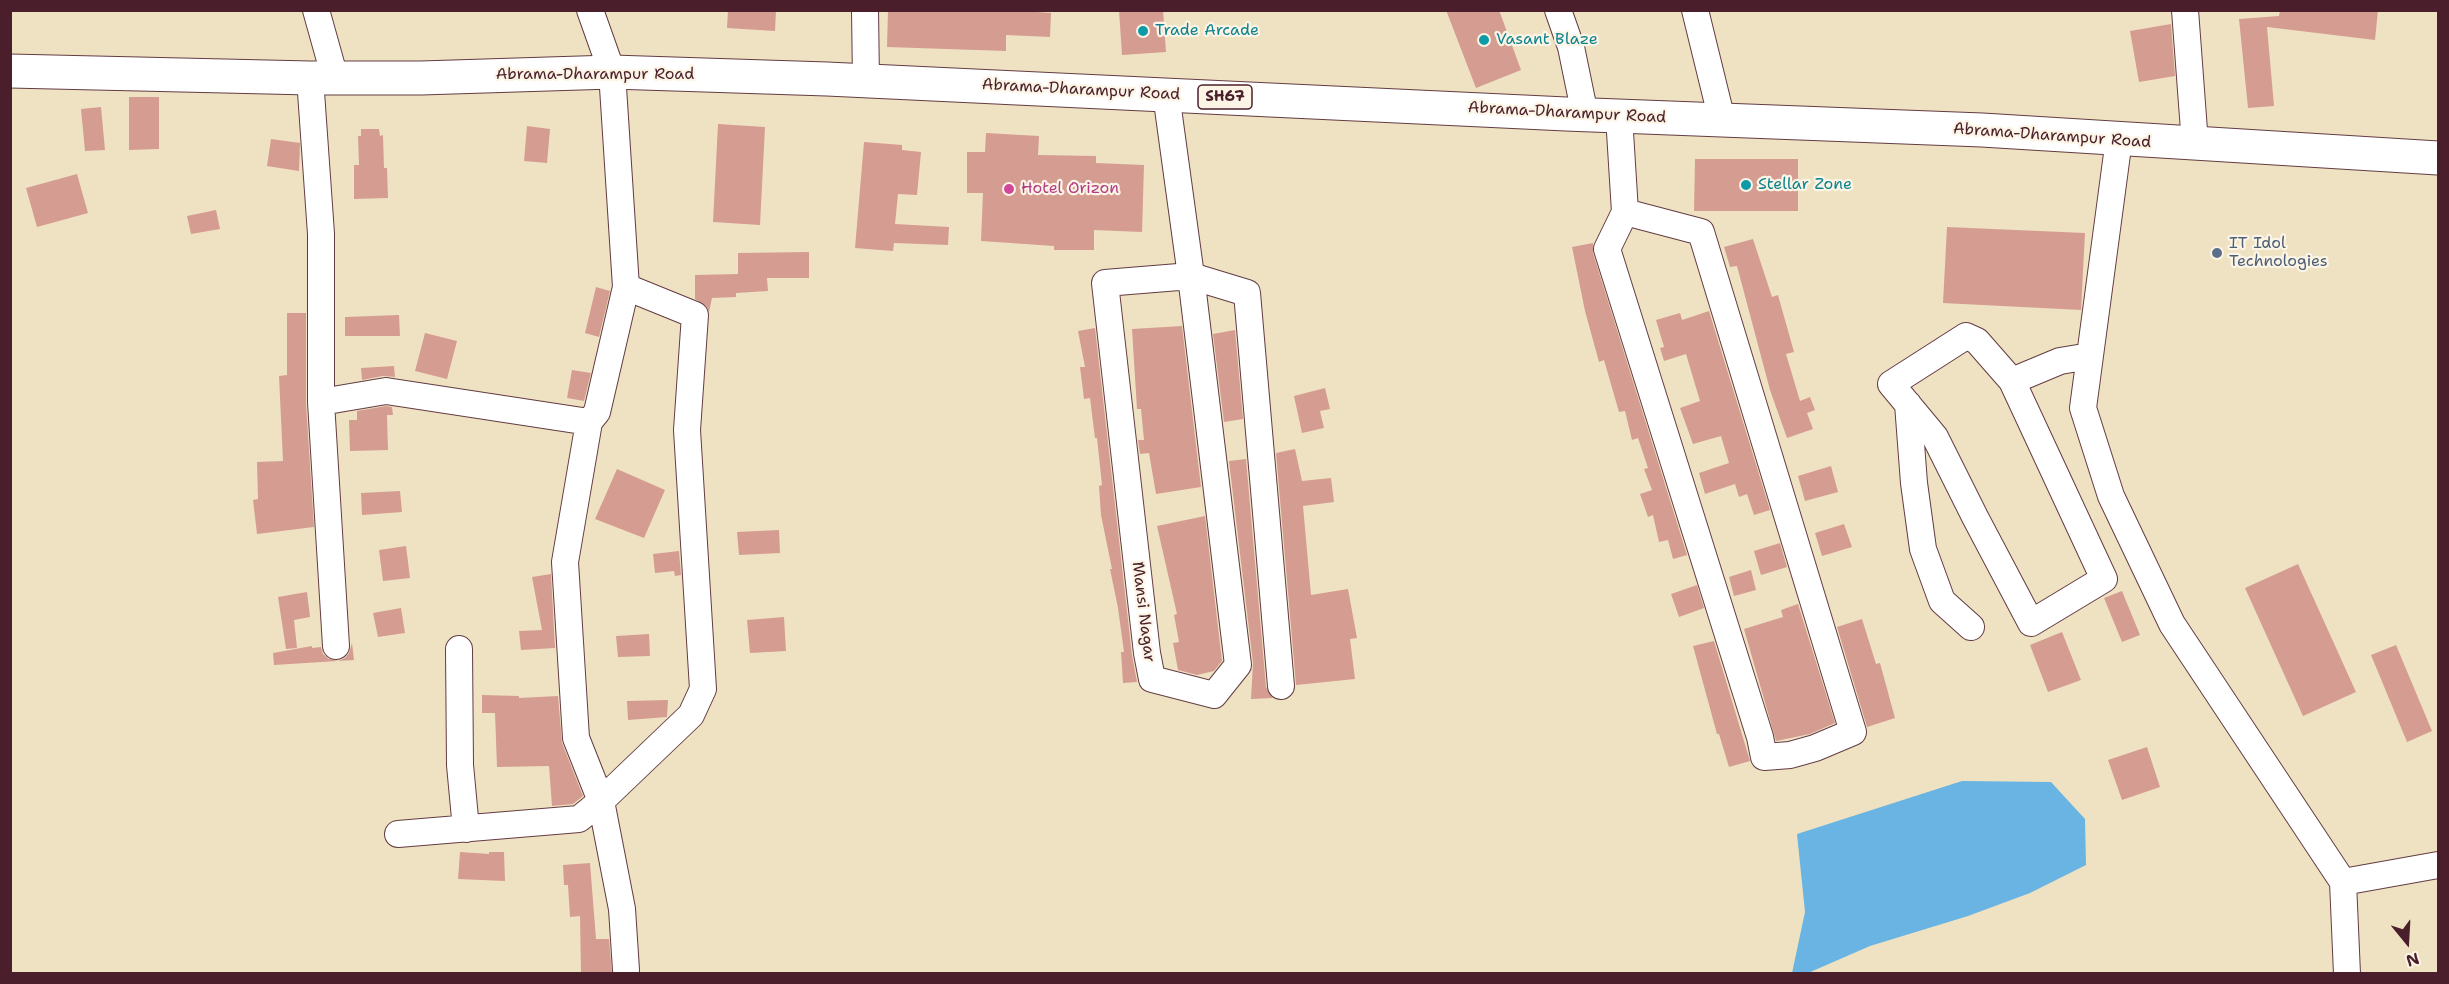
<!DOCTYPE html>
<html>
<head>
<meta charset="utf-8">
<style>
	body { margin:0 }
	#map { position:relative; width:2449px; height:984px; overflow:hidden; background:#efe2c2; font-family:"Shantell Sans",sans-serif }
	canvas { display:block }
	.frame { position:absolute; inset:0; border:12px solid #4a1f2b; pointer-events:none }
	.north { position:absolute; left:2377px; top:912px; width:60px; height:60px; -webkit-text-stroke:4px #fcf5e5; paint-order:stroke; rotate:162deg; font-size:16px; font-weight:700; line-height:24px; text-align:center; color:#4a1f2b }
	.north::after { content:''; display:block; margin:auto; width:21px; height:27px; background:#4a1f2b; clip-path:polygon(50% 0,100% 100%,50% 72%,0 100%) }
</style>
</head>
<body>
<div id="map">
<canvas width="2449" height="984"></canvas>
<div class="frame"></div>
<div class="north">N</div>
</div>
<script>
const ctx = document.querySelector('canvas').getContext('2d');
ctx.lineJoin = 'round';
function fillPath(path, color) { ctx.fillStyle = color; ctx.fill(path, 'evenodd'); }
const shape = rows => new Path2D(rows.map(r => 'M' + r).join(''));
function strokePath(path, color, width, dash) { ctx.strokeStyle = color; ctx.lineWidth = width; ctx.lineCap = dash ? 'butt' : 'round'; ctx.setLineDash(dash || []); ctx.stroke(path); }
function label(font, color, halo, rows, align = 'center') {
  ctx.font = font + ' "Shantell Sans",sans-serif'; ctx.lineWidth = 4.5; ctx.setLineDash([]); ctx.textBaseline = 'middle'; ctx.strokeStyle = halo; ctx.fillStyle = color; for (const [text, x, y, turn = 0] of rows) {
    ctx.save(); ctx.translate(x, y); ctx.rotate((+turn || 0) * Math.PI / 180); ctx.textAlign = isNaN(turn) ? turn : align; if (halo) ctx.strokeText(text, 0, 0); ctx.fillText(text, 0, 0); ctx.restore();
  }
}
fillPath(shape([
	[1962,781,2051,782,2085,819,2086,865,2030,893,1968,916,1870,946,1808,973,1792,973,1805,912,1797,834]
]), '#69b4e2');
fillPath(shape([
	[728,10,776,10,775,31,727,28],
	[888,10,1008,10,1051,13,1050,37,1006,35,1006,51,887,47],
	[1119,10,1163,10,1166,52,1122,55],
	[1446,10,1499,10,1521,70,1476,88],
	[2280,10,2378,10,2375,40,2267,27,2274,106,2248,108,2239,19,2279,16],
	[2171,24,2175,76,2139,82,2130,31],
	[129,97,159,97,159,149,129,150],
	[101,107,105,150,85,151,81,109],
	[718,124,765,127,760,225,713,222],
	[527,126,550,129,547,163,524,161],
	[361,129,379,129,380,136,383,135,384,168,387,168,388,198,354,199,354,165,359,165,358,136,361,136],
	[986,133,1039,136,1038,155,1096,156,1096,163,1144,165,1142,232,1094,230,1094,250,1054,250,1054,246,981,241,983,193,967,193,967,152,985,152],
	[271,139,300,143,299,171,267,166],
	[864,142,902,145,902,150,921,152,917,195,898,194,895,224,949,227,948,245,894,243,893,251,855,248],
	[1695,159,1798,159,1798,211,1694,211],
	[77,174,88,213,37,227,26,188],
	[216,210,220,229,191,234,187,216],
	[1947,227,2085,233,2081,310,1943,303],
	[1753,239,1772,297,1778,295,1794,352,1786,354,1800,401,1810,397,1815,410,1807,413,1813,429,1787,438,1770,390,1737,266,1730,267,1724,247],
	[1593,243,1593,253,1687,555,1673,559,1668,540,1659,542,1653,515,1648,517,1640,494,1652,490,1644,469,1648,468,1638,438,1632,440,1625,411,1619,412,1604,360,1599,362,1585,311,1572,247],
	[809,252,809,278,767,278,768,291,736,293,736,297,712,298,709,312,707,307,695,299,695,275,738,274,738,253],
	[596,287,610,291,599,337,585,333],
	[1709,311,1770,510,1754,515,1747,494,1739,497,1735,484,1705,494,1699,473,1729,463,1721,436,1693,444,1680,408,1700,401,1686,354,1664,361,1660,348,1664,347,1656,320,1680,313,1682,320],
	[287,313,306,313,306,403,314,527,257,534,253,500,258,499,257,462,283,461,279,376,287,375],
	[399,315,400,336,345,336,345,317],
	[1182,326,1201,487,1156,494,1149,453,1140,454,1138,440,1144,440,1141,409,1137,409,1132,329],
	[1095,328,1132,655,1137,682,1123,683,1121,652,1124,652,1118,608,1110,569,1112,569,1101,515,1099,486,1102,485,1097,438,1095,438,1090,398,1084,399,1080,367,1085,367,1078,331],
	[1235,330,1243,419,1224,422,1213,334],
	[425,333,457,341,447,379,415,371],
	[394,366,395,377,383,376,362,380,361,368],
	[572,370,591,373,584,401,567,398],
	[1325,388,1330,409,1320,411,1324,428,1302,433,1294,396],
	[386,406,392,407,393,415,387,415,388,450,350,451,349,420,357,420,357,411],
	[1295,449,1302,481,1331,478,1334,502,1303,506,1311,595,1348,589,1357,638,1350,639,1355,679,1296,685,1276,453],
	[1246,459,1266,687,1273,698,1251,699,1253,663,1229,461],
	[1831,466,1838,492,1805,501,1798,476],
	[617,469,665,490,644,538,595,519],
	[400,491,402,512,362,515,361,493],
	[1205,516,1222,661,1214,671,1197,675,1178,670,1173,643,1179,642,1174,615,1177,614,1157,526],
	[1844,524,1852,547,1822,556,1815,533],
	[779,530,780,553,739,555,737,532],
	[1780,543,1787,567,1761,575,1754,551],
	[406,546,410,578,383,581,379,550],
	[679,551,681,575,675,576,674,571,655,573,653,554],
	[2298,564,2356,692,2303,716,2245,588],
	[1751,570,1756,590,1734,596,1729,577],
	[551,574,555,648,521,650,519,631,542,630,532,577],
	[1697,585,1704,608,1679,617,1671,594],
	[2122,591,2140,635,2122,642,2104,598],
	[307,592,310,617,294,620,297,648,286,649,278,597],
	[1798,604,1835,723,1810,734,1776,741,1744,629,1783,617,1781,610],
	[401,608,405,633,378,637,373,613],
	[784,617,786,651,750,653,747,620],
	[1862,619,1876,664,1880,663,1895,718,1867,727,1837,627],
	[2062,632,2081,680,2048,692,2030,645],
	[649,634,650,656,618,657,616,636],
	[1714,641,1750,761,1729,767,1719,734,1717,734,1693,646],
	[352,643,354,660,274,665,273,653,312,646,312,648,321,647,323,654,329,659,338,661,345,658,349,653],
	[2396,645,2432,731,2407,742,2371,655],
	[482,695,519,696,519,698,558,696,562,743,583,796,573,804,552,806,549,766,497,767,495,713,482,713],
	[668,700,667,717,628,720,627,701],
	[2147,747,2160,787,2122,800,2108,760],
	[460,852,489,854,489,852,504,852,505,881,458,879],
	[590,863,596,939,609,939,612,974,581,974,580,916,570,917,568,885,564,885,563,865]
]), '#d59c92');
const minor = shape([
	[316,10,335,78],
	[590,10,612,72,626,287,597,412,589,422,565,562,576,738,601,801,622,909,626,970],
	[865,10,866,81],
	[1558,10,1571,47,1585,115],
	[1695,10,1722,120],
	[2185,10,2195,144],
	[310,78,321,234,321,402,336,646],
	[1166,94,1191,276,1105,283,1147,653,1152,679,1214,695,1238,665,1191,276,1247,293,1281,686],
	[1619,116,1625,212,1607,249,1760,737,1764,757,1790,755,1815,748,1853,732,1701,232,1625,212],
	[2119,139,2083,408,2111,496,2172,624,2343,882,2347,974],
	[2012,381,2104,579,2031,623,1975,517,1935,437,1891,384,1966,336,1977,341,2012,381,2060,361,2090,356],
	[321,402,386,391,589,422],
	[1908,404,1914,483,1923,549,1942,601,1971,627],
	[459,649,460,765,466,829],
	[398,834,579,819,601,801,691,715,703,689,687,430,695,315,626,287],
	[2343,882,2438,865]
]);
const major = shape([
	[10,71,310,78,421,78,612,72,827,79,1566,114,1982,130,2438,158]
]);
strokePath(minor, '#633c42', 28);
strokePath(major, '#633c42', 35);
strokePath(minor, '#fff', 26);
strokePath(major, '#fff', 33);
for (const [x, y, r, color] of [
	[1143,31,6,"#0f9aa8"],
	[1484,40,6,"#0f9aa8"],
	[1746,185,6,"#0f9aa8"],
	[1009,189,6,"#d1479c"],
	[2217,253,6,"#5c6f8a"]
]) { const dot = new Path2D(); dot.arc(x, y, r, 0, 2 * Math.PI); ctx.fillStyle = color; ctx.fill(dot); strokePath(dot, '#fcf5e5', 2); }
for (const [x, y, w] of [
	[1225,97,54]
]) { const box = new Path2D(); box.roundRect(x - w / 2, y - 12, w, 24, 4.5); ctx.fillStyle = '#fcf5e5'; ctx.fill(box); strokePath(box, '#4a1f2b', 1.5); }
label('bold 15px', '#4a1f2b', null, [
	["SH67",1225,97]
]);
label('16px', '#0d838f', '#fcf5e5', [
	["Trade Arcade",1155,31],
	["Vasant Blaze",1496,40],
	["Stellar Zone",1758,185]
], 'left');
label('16px', '#4a1f2b', '#fcf5e5', [
	["Abrama-Dharampur Road",595,75],
	["Abrama-Dharampur Road",1081,90,3],
	["Abrama-Dharampur Road",1567,113,3],
	["Abrama-Dharampur Road",2052,136,4],
	["Mansi Nagar",1143,612,83]
]);
label('16px', '#b23c85', '#fcf5e5', [
	["Hotel Orizon",1021,189]
], 'left');
label('16px', '#4e5e75', '#fcf5e5', [
	["IT Idol",2229,244],
	["Technologies",2229,262]
], 'left');
</script>
</body>
</html>
